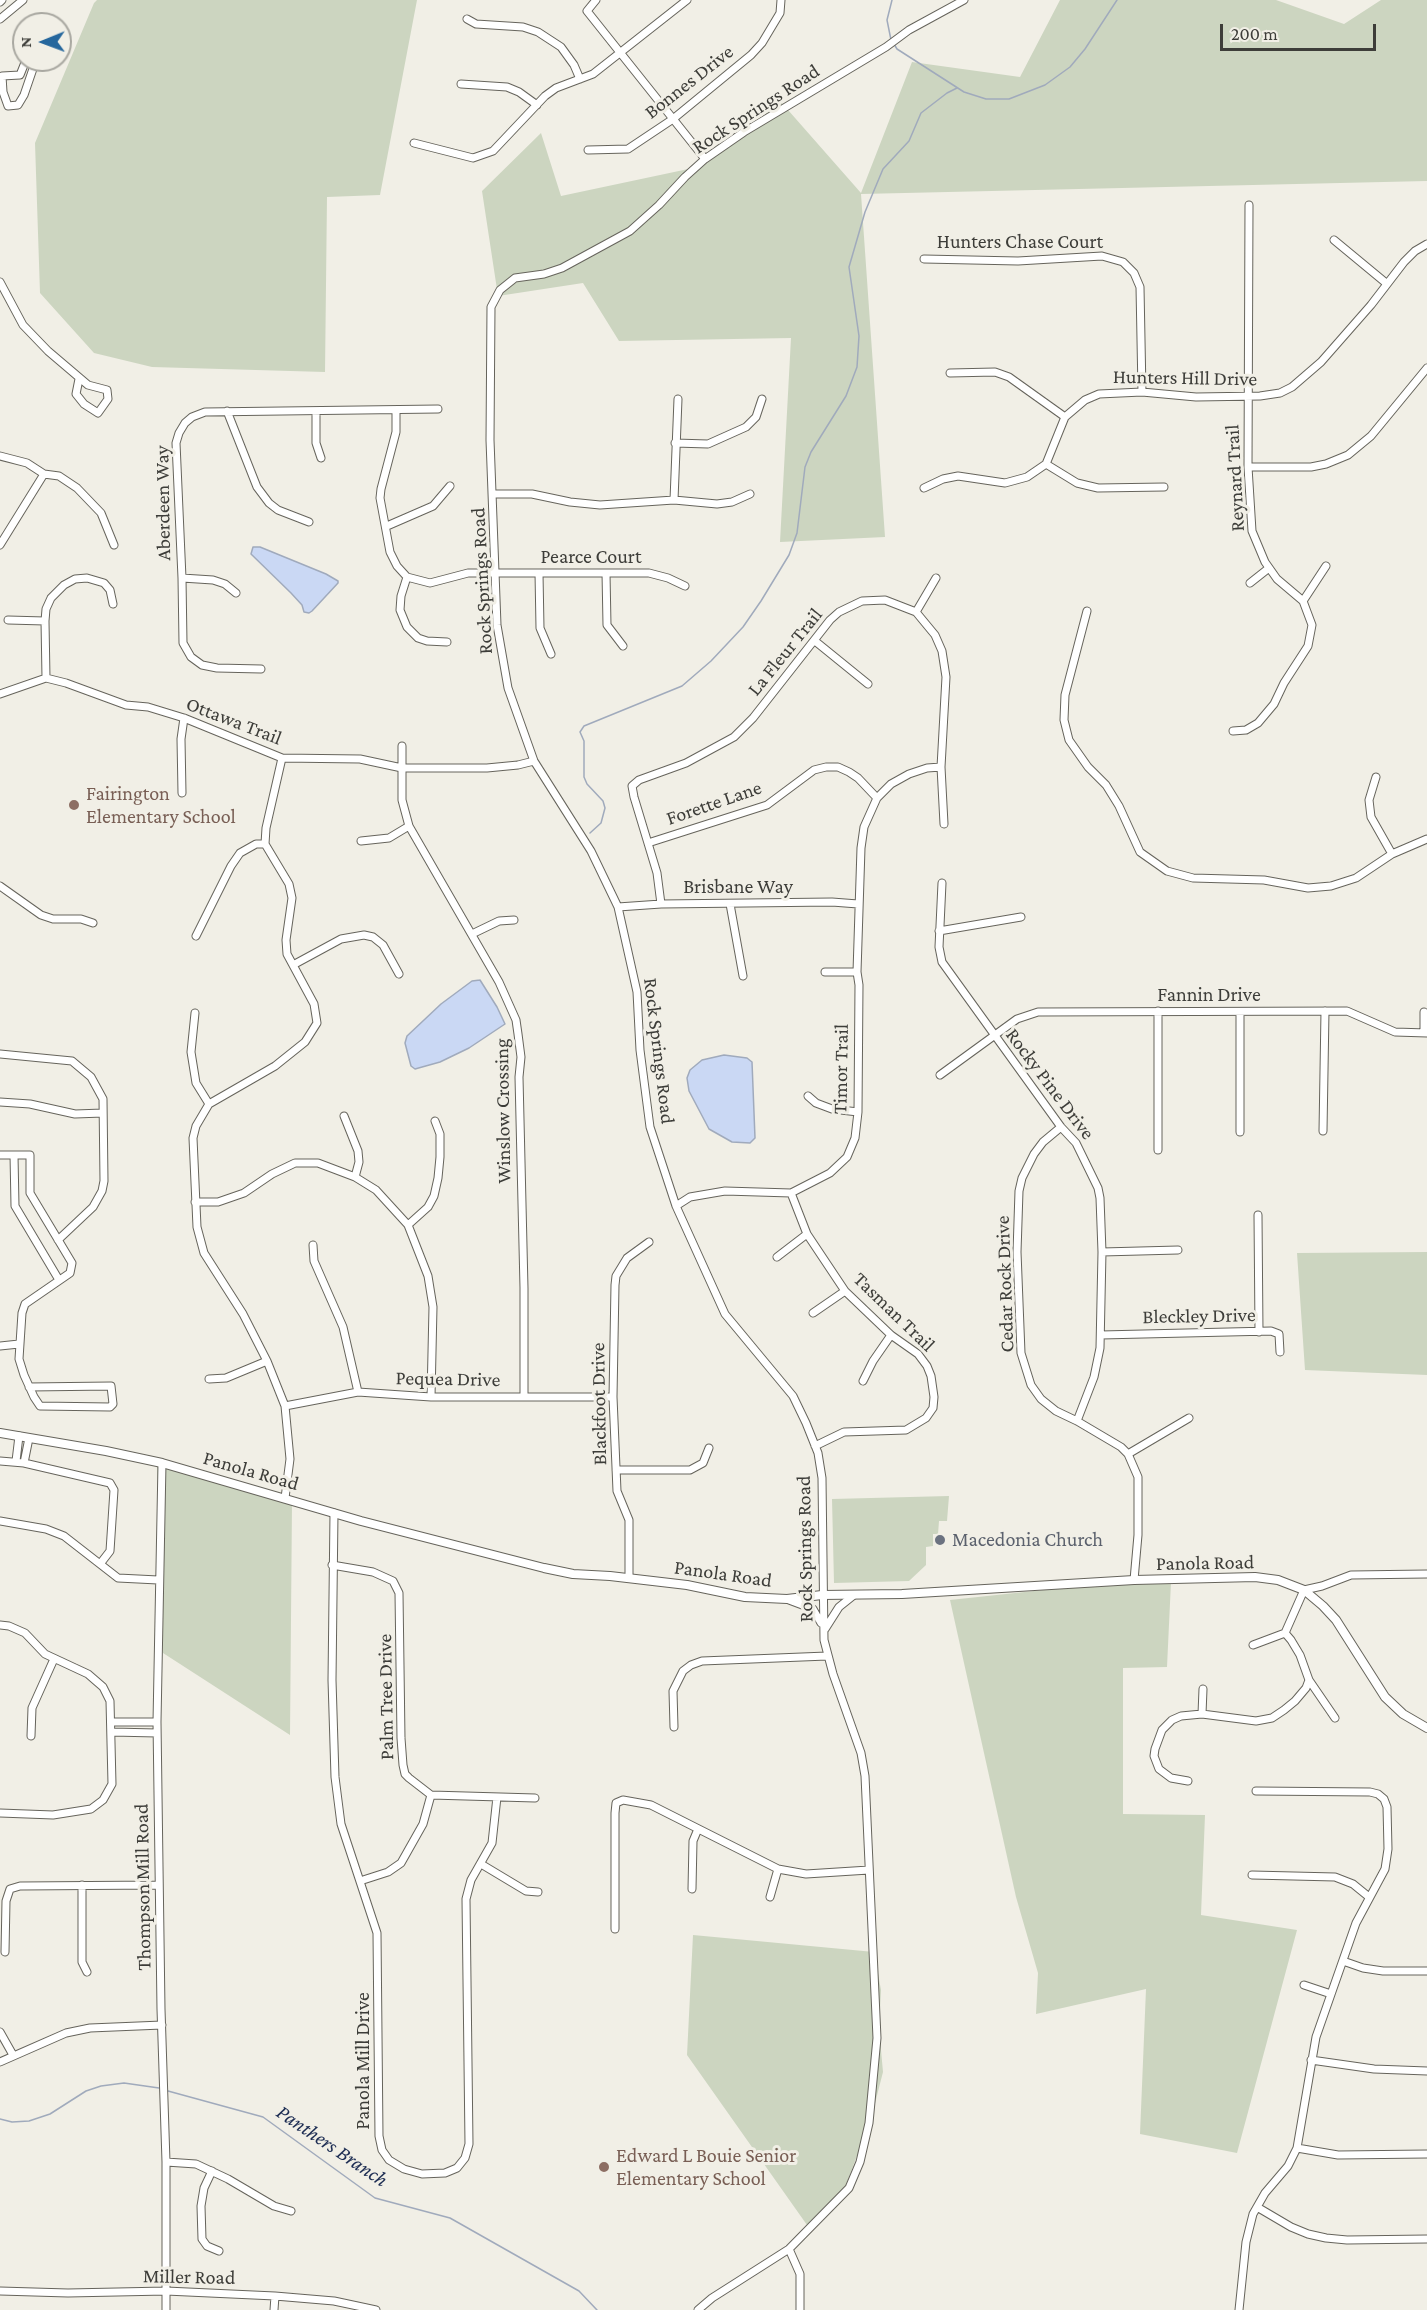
<!DOCTYPE html>
<html>
<head>
<meta charset="utf-8">
<style>
	body { margin:0 }
	#map { position:relative; width:1427px; height:2310px; overflow:hidden; background:#f1efe6; font-family:"Crimson Pro",serif }
	canvas { display:block }
	.north { position:absolute; left:12px; top:12px; width:60px; height:60px; box-sizing:border-box; background:#f1efe6; border:2px solid #a9a8a1; border-radius:50%; rotate:269deg; font-size:16px; font-weight:700; line-height:24px; text-align:center; color:#3d3d39 }
	.north::after { content:''; display:block; margin:auto; width:21px; height:27px; background:#26679d; clip-path:polygon(50% 0,100% 100%,50% 72%,0 100%) }
	.scale { position:absolute; left:1220px; top:24px; width:156px; height:27px; box-sizing:border-box; border:3px solid #3d3d39; border-top:0; padding-left:8px; font-size:18px; line-height:21px; white-space:nowrap; color:#3d3d39; -webkit-text-stroke:4px #f1efe6; paint-order:stroke }
</style>
</head>
<body>
<div id="map">
<canvas width="1427" height="2310"></canvas>
<div class="north">N</div>
<div class="scale">200 m</div>
</div>
<script>
const ctx = document.querySelector('canvas').getContext('2d');
ctx.lineJoin = 'round';
function fillPath(path, color) { ctx.fillStyle = color; ctx.fill(path, 'evenodd'); }
const shape = rows => new Path2D(rows.map(r => 'M' + r).join(''));
function strokePath(path, color, width, dash) { ctx.strokeStyle = color; ctx.lineWidth = width; ctx.lineCap = dash ? 'butt' : 'round'; ctx.setLineDash(dash || []); ctx.stroke(path); }
function label(font, color, halo, rows, align = 'center') {
  ctx.font = font + ' "Crimson Pro",serif'; ctx.lineWidth = 6; ctx.setLineDash([]); ctx.textBaseline = 'middle'; ctx.strokeStyle = halo; ctx.fillStyle = color; for (const [text, x, y, turn = 0] of rows) {
    ctx.save(); ctx.translate(x, y); ctx.rotate((+turn || 0) * Math.PI / 180); ctx.textAlign = isNaN(turn) ? turn : align; if (halo) ctx.strokeText(text, 0, 0); ctx.fillText(text, 0, 0); ctx.restore();
  }
}
fillPath(shape([
	[97,0,417,0,380,195,327,197,325,372,152,367,94,353,40,293,35,143,94,3],
	[1060,0,1276,0,1344,24,1381,0,1427,0,1427,181,861,194,885,537,780,542,791,338,619,341,583,283,498,296,482,191,541,133,561,196,693,168,781,102,861,193,912,62,1020,77],
	[1427,1252,1427,1375,1305,1370,1297,1253],
	[157,1463,292,1502,290,1735,163,1653],
	[949,1496,947,1521,939,1521,938,1534,933,1534,933,1546,926,1547,926,1565,909,1581,834,1583,832,1499],
	[1136,1580,1171,1582,1167,1667,1123,1668,1123,1814,1205,1815,1201,1915,1297,1930,1237,2153,1140,2134,1146,1989,1036,2014,1038,1973,1016,1897,950,1600],
	[693,1935,874,1952,881,1990,879,2028,883,2072,871,2119,841,2198,807,2225,687,2055]
]), '#ccd5c0');
const water = shape([
	[253,547,260,547,326,574,338,581,338,583,312,611,309,613,304,612,302,605,291,593,251,554,253,547],
	[480,980,497,1007,505,1024,469,1048,440,1062,415,1069,411,1066,405,1043,407,1036,441,1004,472,981,480,980],
	[724,1055,747,1058,752,1062,755,1138,750,1143,732,1142,709,1129,689,1091,687,1078,690,1070,702,1060,724,1055]
]);
fillPath(water, '#cad8f4');
strokePath(water, '#a0aabc', 1.5);
strokePath(shape([
	[891,40,887,20,892,0],
	[894,44,897,49,964,92,986,99,1009,99,1045,85,1070,67,1085,49,1117,0],
	[590,833,601,823,605,808,603,801,587,784,584,777,584,741,580,732,584,726,682,686,711,661,743,627,761,601,789,555,797,533,805,467,811,452,846,396,857,367,859,336,849,267,865,212,883,169,909,141,921,113,947,93,957,88],
	[168,2091,263,2117,375,2198,450,2218,579,2291,597,2310],
	[0,2119,12,2122,29,2121,50,2114,86,2091,101,2086,124,2083,159,2088]
]), '#a0aabc', 1.5);
const minor = shape([
	[596,0,587,11,705,159],
	[0,2,2,0],
	[0,19,23,0],
	[467,19,476,24,523,27,538,32,561,47,574,65,580,79],
	[26,60,20,75,2,76,3,92,8,106,18,105,24,95,36,60],
	[461,84,507,87,519,92,537,105],
	[414,143,473,158,493,151,545,96,556,88,593,74,687,0],
	[588,150,628,149,673,119,751,55,762,43,780,13,781,0],
	[1334,240,1386,283],
	[924,259,1018,261,1102,256,1123,262,1134,273,1140,287,1142,392],
	[0,282,23,325,48,351,88,385,107,390,108,399,98,413,84,404,76,394,79,379],
	[950,373,995,372,1009,377,1065,417],
	[396,410,396,432,381,489,380,498,390,552,397,566,407,577,430,583,468,573,649,573,668,578,685,586],
	[227,411,257,487,269,503,278,510,309,522],
	[316,411,316,443,321,458],
	[675,443,708,444,746,427,756,417,762,399],
	[0,456,27,463,44,474,59,476,77,488,101,513,114,545],
	[1046,464,1077,483,1098,488,1164,487],
	[1248,467,1311,467,1326,464,1348,455,1371,436,1427,368],
	[924,488,943,479,958,476,1005,483,1027,477,1046,464,1065,417,1085,400,1099,394,1142,392,1196,397,1260,396,1280,393,1292,387,1321,362,1371,305,1404,262,1415,251,1427,244],
	[493,494,532,494,570,502,600,505,674,500,717,504,732,502,750,494],
	[674,500,678,399],
	[387,526,433,506,450,486],
	[0,545,44,474],
	[539,573,540,628,551,654],
	[606,573,607,625,623,646],
	[407,577,401,596,400,610,407,627,418,638,427,641,447,642],
	[182,578,213,580,225,584,236,593],
	[1250,583,1269,568],
	[1303,601,1326,566],
	[1087,611,1065,695,1064,720,1069,740,1088,767,1106,785,1119,806,1140,852,1167,871,1193,878,1264,880,1308,888,1331,886,1356,878,1392,854,1427,839],
	[916,612,936,578],
	[8,620,45,621],
	[815,641,868,684],
	[261,669,217,668,202,665,191,657,183,643,182,578,176,443,179,433,185,423,192,417,205,412,438,409],
	[46,678,45,621,46,609,51,598,64,585,75,579,87,578,104,583,110,590,113,604],
	[0,694,46,678,66,683,126,705,148,707,184,718,282,758,360,759,402,768,487,768,518,765,534,761],
	[1233,731,1246,730,1258,723,1274,704,1284,683,1308,646,1312,625,1303,601,1277,579,1265,562,1252,531,1248,467,1249,205],
	[402,746,402,800,409,826,499,982,516,1020,518,1034,521,1057,519,1077,524,1288,524,1396],
	[282,758,266,828,265,844,289,884,292,898,286,940,287,954,314,1004,317,1023,305,1042,275,1066,209,1104,196,1126,193,1138,197,1227,204,1253,243,1314,267,1361,285,1406,290,1459,285,1498],
	[1376,777,1369,800,1371,817,1392,854],
	[182,793,181,739,184,718],
	[361,841,389,838,409,826],
	[648,843,767,805,814,770,826,767,838,767,849,772,858,778,877,798],
	[942,883,939,947,942,962,1061,1127,1076,1143,1098,1188,1100,1198,1102,1252,1100,1348,1094,1377,1077,1421],
	[0,886,41,915,53,919,81,919,93,923],
	[661,904,657,873,634,797,632,786,639,780,686,763,734,737,753,718,830,620,839,612,862,601,885,600,916,612,935,635,942,651,946,677,941,767,944,824],
	[730,904,743,976],
	[618,907,661,904,832,902,858,904],
	[939,931,1021,917],
	[472,934,499,921,514,920],
	[196,936,231,866,240,853,256,844,265,844],
	[293,965,341,939,364,935,373,937,383,945,399,974],
	[825,972,857,972],
	[1158,1011,1158,1150],
	[195,1013,191,1052,196,1083,209,1104],
	[1424,1033,1424,1012],
	[0,1054,72,1061,91,1077,103,1099,104,1181,102,1191,93,1207,58,1240],
	[940,1075,1017,1019,1038,1012,1347,1011,1395,1032,1427,1033],
	[808,1096,816,1103,832,1109,858,1112],
	[0,1102,30,1104,75,1114,103,1113],
	[344,1116,358,1151,359,1162,355,1177],
	[1061,1127,1043,1142,1034,1154,1022,1178,1019,1191,1017,1252,1021,1353,1031,1385,1041,1399,1056,1411,1077,1421,1121,1447,1128,1454,1138,1477,1138,1535,1134,1580],
	[1323,1131,1325,1011],
	[1240,1132,1240,1012],
	[0,1155,30,1155,30,1193,72,1263,70,1273,25,1304,22,1313,19,1359,24,1375,34,1397,40,1406,110,1407,113,1404,111,1386,29,1387],
	[14,1155,15,1206,59,1280],
	[791,1193,807,1234,845,1291,891,1335,918,1354,927,1366,931,1376,934,1397,933,1408,926,1418,906,1430,844,1432,815,1446],
	[195,1202,218,1202,244,1193,272,1174,295,1163,318,1163,355,1177,376,1190,408,1225,428,1276,433,1307,431,1397],
	[676,1206,690,1197,725,1191,791,1193,830,1173,847,1157,855,1138,858,1112,859,985,857,972,861,848,864,827,877,798,891,784,909,774,927,768,941,767],
	[1258,1215,1259,1332],
	[408,1225,428,1207,434,1196,438,1178,440,1157,440,1134,435,1121],
	[313,1245,314,1261,343,1327,358,1392],
	[1102,1252,1178,1250],
	[777,1257,807,1234],
	[813,1313,845,1291],
	[1101,1335,1271,1331,1279,1334,1280,1352],
	[0,1346,19,1344],
	[209,1379,226,1378,267,1361],
	[863,1381,873,1361,891,1335],
	[285,1406,358,1392,431,1397,613,1397],
	[1128,1454,1189,1418],
	[0,1461,24,1463,110,1483,114,1490,110,1551,100,1564],
	[16,1461,19,1436],
	[24,1463,29,1438],
	[162,1463,157,1722,161,2009,166,2162,166,2310],
	[616,1470,690,1470,703,1463,709,1448],
	[334,1513,332,1680,335,1777,341,1824,377,1933,379,2136,382,2150,389,2160,404,2169,422,2174,445,2173,457,2168,465,2158,469,2144,466,1899,471,1880,492,1843,497,1797],
	[0,1521,46,1529,64,1536,118,1578,158,1580],
	[332,1565,373,1572,393,1581,399,1593,401,1738,403,1765,405,1774,409,1778,431,1795,535,1798],
	[629,1578,629,1520,617,1491,613,1397,615,1285,616,1276,627,1258,649,1242],
	[789,1600,813,1609,821,1623],
	[0,1625,9,1626,25,1633,45,1654,88,1674,103,1687,110,1701,112,1784,103,1800,91,1809,53,1815,0,1813],
	[825,1629,839,1607,854,1595],
	[1285,1633,1304,1590,1322,1586,1351,1575,1427,1574],
	[1253,1645,1285,1633],
	[1309,1680,1335,1718],
	[1202,1714,1203,1689],
	[112,1722,157,1722],
	[674,1727,673,1691,683,1671,691,1665,702,1661,827,1656],
	[112,1732,157,1733],
	[31,1736,32,1708,54,1659],
	[1188,1781,1171,1778,1159,1769,1154,1756,1155,1749,1162,1730,1172,1720,1181,1716,1202,1714,1256,1721,1272,1718,1284,1710,1295,1701,1306,1688,1309,1680,1300,1655,1291,1640,1285,1633],
	[481,1864,526,1891,538,1892],
	[1252,1875,1335,1877,1353,1884,1369,1897],
	[360,1881,388,1872,401,1863,423,1824,431,1795],
	[82,1885,82,1962,87,1972],
	[692,1889,693,1841,698,1829],
	[770,1897,778,1869],
	[615,1929,615,1813,616,1803,623,1800,651,1805,778,1869,806,1874,869,1870],
	[5,1952,6,1901,10,1889,20,1886,159,1885],
	[1343,1961,1363,1968,1383,1971,1427,1971],
	[1304,1985,1331,1994],
	[0,2032,13,2055],
	[1311,2060,1374,2069,1427,2071],
	[0,2062,66,2033,90,2028,162,2025],
	[1297,2148,1338,2155,1427,2154],
	[166,2162,196,2164,228,2179,274,2206,291,2211],
	[212,2171,204,2188,201,2206,202,2239,207,2246,219,2251],
	[1257,2207,1291,2227,1308,2234,1326,2238,1347,2240,1427,2239],
	[789,2249,800,2274,800,2310],
	[0,2291,68,2293,166,2291,275,2296,334,2301,376,2310],
	[274,2310,275,2296],
	[698,2310,712,2298,789,2249,849,2188,860,2162,869,2123,877,2038,865,1776,861,1753,833,1674,824,1640,822,1478,818,1453,806,1423,793,1396,725,1314,676,1206,650,1127,640,1050,637,992,618,907,591,851,534,761,508,688,497,625,490,440,491,307,500,290,515,278,544,274,562,268,630,231,659,205,685,177,705,159,744,132,886,47,909,30,964,0],
	[1239,2310,1246,2242,1253,2214,1265,2193,1288,2166,1297,2148,1316,2037,1356,1923,1385,1869,1388,1849,1387,1807,1384,1799,1378,1794,1370,1792,1256,1791]
]);
const major = shape([
	[0,1433,106,1451,162,1463,361,1521,544,1568,573,1574,610,1576,687,1585,745,1597,787,1599,822,1595,902,1594,1134,1580,1255,1577,1278,1580,1304,1590,1323,1606,1336,1620,1385,1697,1403,1714,1427,1728]
]);
strokePath(minor, '#66645c', 9);
strokePath(major, '#66645c', 10);
strokePath(minor, '#fff', 7);
strokePath(major, '#fff', 8);
for (const [x, y, r, color] of [
	[74,805,6,"#8d6e63"],
	[940,1540,6,"#6b7280"],
	[604,2167,6,"#8d6e63"]
]) { const dot = new Path2D(); dot.arc(x, y, r, 0, 2 * Math.PI); ctx.fillStyle = color; ctx.fill(dot); strokePath(dot, '#f1efe6', 2); }
label('20px', '#3d3d39', '#f1efe6', [
	["Bonnes Drive",689,82,-38],
	["Rock Springs Road",756,109,-33],
	["Hunters Chase Court",1020,242],
	["Hunters Hill Drive",1185,378,1],
	["Reynard Trail",1235,478,-93],
	["Aberdeen Way",163,503,-91],
	["Pearce Court",591,557],
	["Rock Springs Road",482,581,-93],
	["La Fleur Trail",785,652,-51],
	["Ottawa Trail",234,721,21],
	["Forette Lane",714,803,-19],
	["Brisbane Way",738,887],
	["Fannin Drive",1209,995],
	["Rock Springs Road",659,1051,83],
	["Timor Trail",841,1069,-89],
	["Rocky Pine Drive",1050,1084,53],
	["Winslow Crossing",503,1111,-91],
	["Cedar Rock Drive",1005,1284,-92],
	["Tasman Trail",894,1312,44],
	["Bleckley Drive",1199,1316,-1],
	["Pequea Drive",448,1379,1],
	["Blackfoot Drive",599,1404,-91],
	["Panola Road",251,1471,16],
	["Rock Springs Road",805,1549,-91],
	["Panola Road",1205,1563,-1],
	["Panola Road",723,1574,8],
	["Palm Tree Drive",386,1697,-91],
	["Thompson Mill Road",143,1887,-91],
	["Panola Mill Drive",363,2061,-90],
	["Miller Road",189,2277,1]
]);
label('20px', '#785e54', '#f1efe6', [
	["Fairington",86,794],
	["Elementary School",86,817],
	["Edward L Bouie Senior",616,2156],
	["Elementary School",616,2179]
], 'left');
label('20px', '#5b616d', '#f1efe6', [
	["Macedonia Church",952,1540]
], 'left');
label('italic 21px', '#1c2c52', '#f1efe6', [
	["Panthers Branch",332,2146,34]
]);
</script>
</body>
</html>
